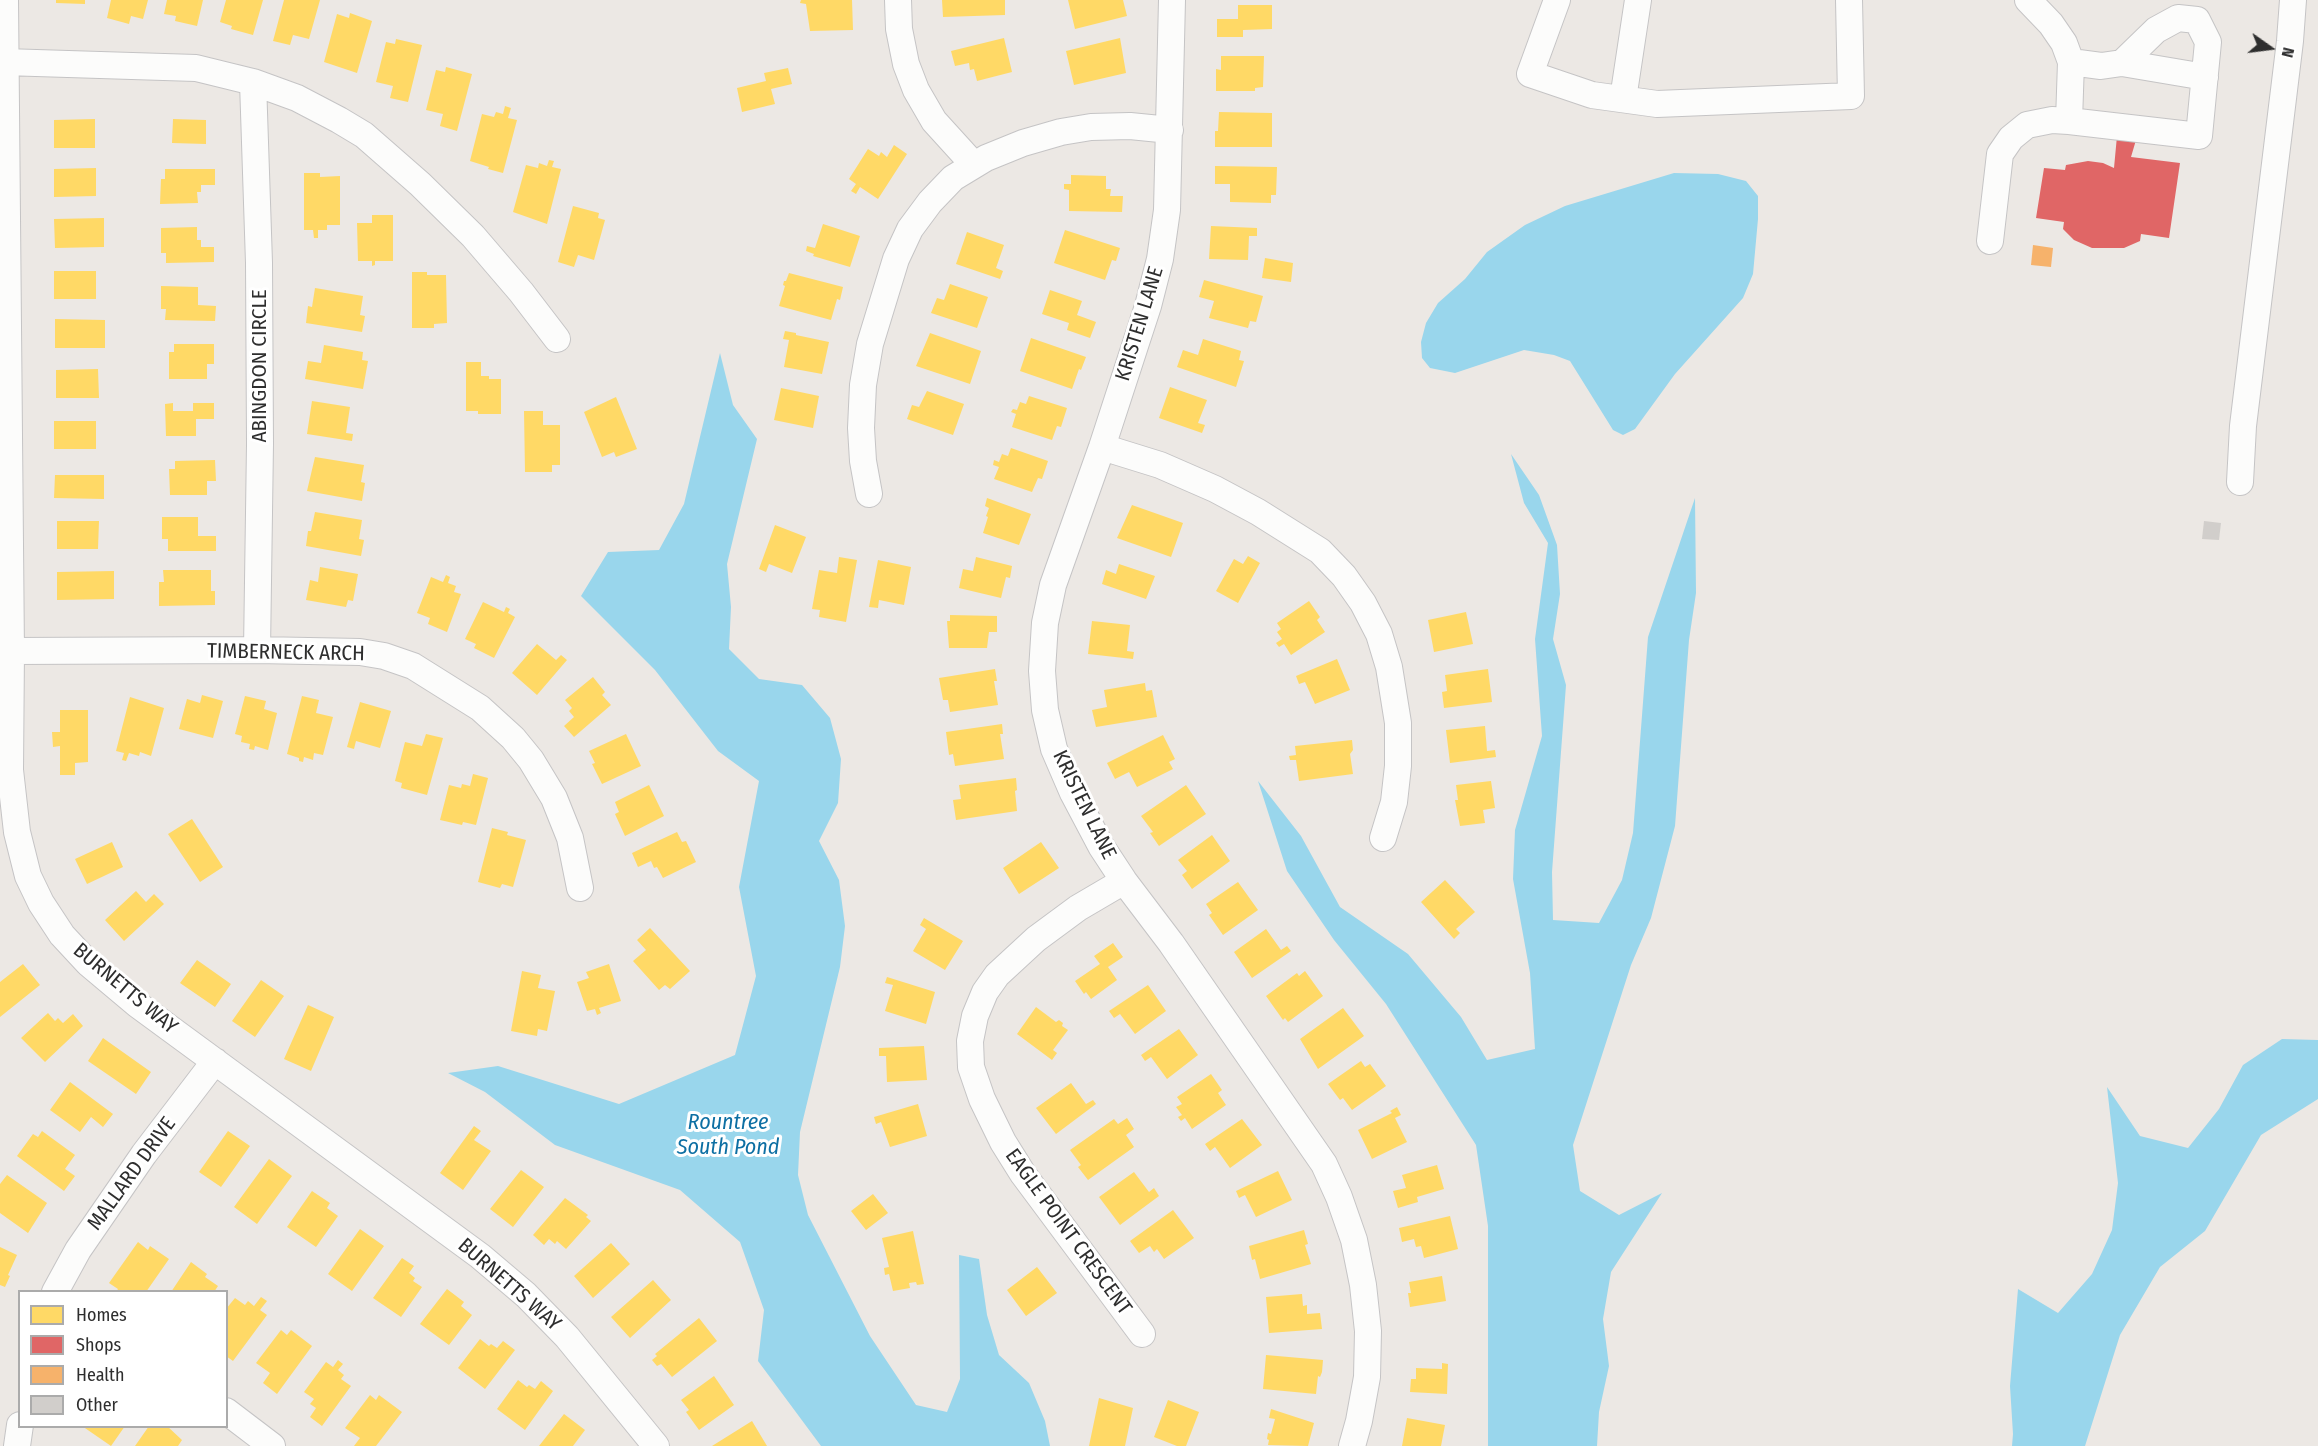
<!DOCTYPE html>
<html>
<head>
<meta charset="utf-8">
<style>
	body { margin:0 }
	#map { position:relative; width:2318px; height:1446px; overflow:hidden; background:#ece8e4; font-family:"Fira Sans Condensed",sans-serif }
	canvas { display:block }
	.legend { position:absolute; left:18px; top:1290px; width:210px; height:138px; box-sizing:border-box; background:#fff; border:2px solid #ababab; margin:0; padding:8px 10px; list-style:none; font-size:18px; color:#2e2e2e }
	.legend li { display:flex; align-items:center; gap:12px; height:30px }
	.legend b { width:30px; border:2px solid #ababab }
	.north { position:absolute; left:2240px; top:18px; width:60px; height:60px; -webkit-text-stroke:4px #fff; paint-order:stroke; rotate:104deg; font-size:16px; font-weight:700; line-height:24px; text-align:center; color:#2e2e2e }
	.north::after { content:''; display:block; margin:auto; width:21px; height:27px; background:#2e2e2e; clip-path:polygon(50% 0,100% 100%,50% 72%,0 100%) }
</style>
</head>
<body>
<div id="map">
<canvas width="2318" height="1446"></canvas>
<ul class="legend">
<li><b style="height:16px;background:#ffd966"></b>Homes</li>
<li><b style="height:16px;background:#e06666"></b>Shops</li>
<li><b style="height:16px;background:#f6b26b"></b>Health</li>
<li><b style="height:16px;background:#d1cecb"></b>Other</li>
</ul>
<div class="north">N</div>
</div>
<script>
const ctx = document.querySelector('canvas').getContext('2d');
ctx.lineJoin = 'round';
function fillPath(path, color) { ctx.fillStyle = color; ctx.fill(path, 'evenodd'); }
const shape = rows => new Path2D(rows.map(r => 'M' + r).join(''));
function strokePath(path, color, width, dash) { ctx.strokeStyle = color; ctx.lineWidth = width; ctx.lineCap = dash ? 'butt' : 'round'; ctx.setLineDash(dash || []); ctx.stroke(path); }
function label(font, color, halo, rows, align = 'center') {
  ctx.font = font + ' "Fira Sans Condensed",sans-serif'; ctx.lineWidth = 6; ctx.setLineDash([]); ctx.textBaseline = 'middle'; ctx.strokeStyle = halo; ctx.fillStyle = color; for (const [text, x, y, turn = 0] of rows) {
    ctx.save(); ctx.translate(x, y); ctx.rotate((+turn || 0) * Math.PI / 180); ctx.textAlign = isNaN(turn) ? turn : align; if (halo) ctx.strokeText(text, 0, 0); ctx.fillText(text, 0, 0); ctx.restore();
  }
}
fillPath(shape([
	[1674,173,1718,174,1746,181,1758,196,1758,219,1753,274,1743,298,1675,374,1635,429,1623,435,1613,430,1570,361,1554,355,1524,350,1455,373,1430,368,1422,358,1421,342,1426,323,1438,303,1465,279,1487,252,1525,225,1565,206],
	[720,353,733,405,757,439,727,564,731,607,729,649,759,679,802,685,830,718,841,759,838,803,819,841,839,880,845,926,840,967,800,1132,798,1175,808,1215,870,1336,916,1405,947,1412,960,1379,959,1255,979,1259,987,1315,999,1355,1029,1383,1045,1421,1050,1446,821,1446,758,1361,764,1310,740,1242,680,1190,555,1145,485,1092,448,1073,498,1066,619,1104,735,1055,756,976,739,887,759,781,718,751,655,670,581,596,608,552,659,550,684,504],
	[1511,454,1539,495,1557,545,1560,594,1553,639,1566,685,1552,872,1553,920,1599,923,1622,880,1633,833,1648,637,1695,498,1696,593,1689,640,1675,826,1651,918,1631,965,1573,1145,1580,1191,1619,1215,1662,1193,1611,1272,1603,1319,1609,1366,1599,1412,1597,1446,1488,1446,1488,1226,1476,1145,1386,1004,1334,940,1287,871,1258,781,1301,836,1340,907,1408,954,1461,1017,1487,1060,1535,1049,1530,973,1513,879,1515,830,1542,736,1535,639,1548,543,1524,503],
	[2282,1039,2318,1040,2318,1099,2261,1135,2205,1231,2160,1267,2120,1335,2085,1446,2012,1446,2013,1434,2010,1386,2018,1289,2058,1313,2092,1274,2112,1230,2118,1183,2107,1087,2140,1136,2188,1148,2219,1109,2243,1065]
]), '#99d6ec');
fillPath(shape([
	[56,0,85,0,85,4,56,3],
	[111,0,148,0,143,19,131,16,129,24,107,18],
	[167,0,203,0,197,26,175,21,176,16,164,14],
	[226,0,263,0,253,35,231,29,232,26,220,22],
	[284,0,320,0,309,39,293,35,290,45,273,41],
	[801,0,852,0,853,30,810,31,806,4,800,3],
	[942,0,1005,0,1005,15,943,17],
	[1068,0,1123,0,1127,16,1075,29],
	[1238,5,1272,5,1272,29,1243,30,1243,37,1217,37,1217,19,1238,19],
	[350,13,372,21,357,73,324,62,337,14,349,18],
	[1004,38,1012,72,977,81,974,69,970,70,969,63,955,66,951,51],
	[1120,38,1126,73,1074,85,1066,51],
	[396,39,422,45,408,102,390,98,393,86,376,82,386,42,395,44],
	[1221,56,1264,56,1263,87,1255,88,1255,91,1216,91,1216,69,1221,70],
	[446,67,472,74,457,131,440,126,443,114,426,110,436,70,445,72],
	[788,68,792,84,771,89,775,104,742,112,737,88,766,81,764,73],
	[505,106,511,108,508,118,517,120,503,173,488,169,489,167,470,161,482,114,494,117,496,112,503,114],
	[1219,112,1272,113,1272,147,1215,147,1215,131,1218,131],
	[95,119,95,148,54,148,54,120],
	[173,119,206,120,206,144,172,143],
	[894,145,907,154,878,199,860,187,856,194,851,191,856,184,849,179,868,149,879,156,881,152,887,157],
	[549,160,554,161,552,167,561,169,547,224,513,212,526,165,538,168,539,163,547,166],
	[1215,166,1277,167,1276,195,1271,195,1271,203,1230,202,1230,184,1215,184],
	[96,168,96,196,54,197,54,169],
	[165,169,215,169,215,185,201,185,201,192,197,192,198,203,160,204,161,179,165,179],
	[304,173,320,173,320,177,340,176,340,225,327,225,327,230,318,230,318,238,314,238,313,230,304,230],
	[1071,175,1106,176,1106,189,1111,189,1110,196,1123,196,1122,212,1069,211,1069,190,1064,189,1064,184,1071,184],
	[573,206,599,213,598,218,605,220,594,260,578,255,574,267,558,262],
	[372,215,393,215,393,261,375,261,375,265,372,266,372,261,358,261,357,223,372,223],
	[104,218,104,247,55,248,54,219],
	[823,224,860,236,850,267,813,256,814,254,806,251,807,246,815,248],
	[1211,226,1257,228,1257,236,1249,236,1248,260,1209,259],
	[197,227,197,240,201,240,201,247,214,247,214,262,166,263,166,253,161,253,161,228],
	[1065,230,1120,248,1116,261,1112,260,1105,280,1054,263],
	[967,232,1004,245,996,268,1003,271,1000,279,956,264],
	[1265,258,1293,263,1291,282,1262,278],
	[54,271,96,271,96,299,54,299],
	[412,272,427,272,427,275,446,275,447,323,434,324,434,328,412,328],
	[789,273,843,287,840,300,837,299,831,320,779,306,785,286,783,285,784,281,786,281],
	[1204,280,1263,296,1256,322,1250,321,1248,328,1209,318,1214,301,1199,297],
	[950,284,988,297,977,328,931,313,937,298,944,300],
	[161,286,198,287,198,305,216,306,215,321,165,320,166,309,161,309],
	[315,288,363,296,360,315,365,316,362,332,306,323,308,306,312,307],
	[1050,290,1082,301,1077,315,1096,322,1090,338,1067,330,1069,323,1042,314],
	[55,319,105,320,105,348,55,348],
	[785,331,796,333,796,335,829,342,822,374,784,367,789,340,783,339],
	[930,333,981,351,970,384,916,366],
	[1031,338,1086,357,1081,370,1079,369,1072,389,1020,371],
	[1203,339,1241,351,1239,360,1244,361,1236,387,1177,367,1183,350,1198,355],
	[174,344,214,344,214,364,207,364,207,379,169,379,169,352,174,352],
	[324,345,363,352,362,360,368,361,363,389,305,379,308,361,321,363],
	[466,362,481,362,481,376,489,376,489,379,501,379,501,414,478,414,478,411,466,411],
	[98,369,99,398,56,398,56,370],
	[1170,387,1207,400,1198,423,1205,425,1202,433,1159,418],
	[781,388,819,396,813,428,774,420],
	[927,391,964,404,953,435,907,419,912,405,919,407],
	[1029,396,1067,408,1061,427,1057,426,1052,440,1012,427,1016,414,1011,412,1013,409,1017,410,1020,402,1026,404],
	[616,397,637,449,616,457,614,452,602,457,584,412],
	[312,401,350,407,346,433,353,434,352,441,307,434],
	[173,403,173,411,193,411,193,403,214,403,214,419,196,419,196,436,166,436,165,404],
	[524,411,543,411,543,425,560,425,560,465,552,465,552,472,525,472],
	[54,421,96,421,96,449,54,449],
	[1011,448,1048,461,1042,479,1038,478,1032,492,994,479,999,467,993,465,994,460,999,462,1002,454,1008,456],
	[315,457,364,465,361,482,365,483,362,501,307,491],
	[215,460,216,481,207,481,207,495,170,495,169,469,175,469,175,461],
	[55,475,104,475,104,499,54,498],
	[987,498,1031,514,1019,545,983,533,988,517,986,516,989,508,985,506],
	[1132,505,1183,523,1171,557,1117,538],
	[315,512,362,520,359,539,364,540,361,556,306,546,308,531,311,531],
	[162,517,198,517,198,536,216,536,216,551,168,551,168,539,162,539],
	[57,521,99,521,98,549,57,549],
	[775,525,806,537,792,573,769,564,766,572,759,569],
	[1248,556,1260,563,1238,603,1216,591,1234,559,1243,564],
	[839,557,857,560,846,622,819,617,820,610,812,609,819,570,837,573],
	[976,557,1012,566,1010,578,1006,577,1001,598,959,588,963,569,973,571],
	[878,560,911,567,904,605,879,600,878,608,869,607],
	[1119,564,1155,576,1146,599,1102,584,1106,570,1116,574],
	[320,567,358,574,353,601,348,600,346,607,306,600,310,580,318,582],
	[163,570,211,570,211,591,215,591,215,605,159,606,159,582,164,582],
	[114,571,114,599,57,600,57,572],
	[446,575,450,577,448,583,456,586,454,592,461,594,447,632,428,624,430,618,417,613,431,577,443,582],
	[1309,601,1320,617,1317,620,1325,632,1291,655,1284,644,1279,647,1276,643,1282,639,1277,632,1281,629,1277,623],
	[483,602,504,612,506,607,510,609,508,613,515,617,494,658,474,648,476,644,465,639],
	[1466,612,1473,644,1434,652,1428,620],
	[950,615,997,616,997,632,989,632,987,648,949,648,947,621,950,621],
	[1092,621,1130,625,1127,651,1134,652,1133,659,1088,654],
	[537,644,556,660,561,655,567,660,537,695,512,673],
	[1337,659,1350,690,1315,704,1305,682,1299,684,1296,676],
	[995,669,997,681,994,681,998,705,950,712,948,700,943,700,939,678],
	[1488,669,1492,702,1444,708,1442,692,1447,691,1445,675],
	[593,677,605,692,602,695,611,705,574,737,564,726,574,717,569,711,572,708,565,700],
	[1145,683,1146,691,1152,690,1157,717,1096,727,1092,710,1107,707,1104,690],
	[202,695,223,701,213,738,179,729,187,699,200,703],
	[245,696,266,701,264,709,277,713,268,750,255,746,254,750,249,749,250,744,241,742,242,736,235,734],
	[302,696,319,700,316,713,333,717,323,755,314,753,313,760,304,757,303,762,299,761,299,758,287,754],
	[130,697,164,708,151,756,140,752,139,756,129,753,126,761,122,760,124,753,116,751],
	[360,702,391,711,380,748,356,741,354,749,347,747],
	[60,710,88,710,88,762,75,763,75,775,60,775,60,746,53,747,52,732,60,732],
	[1002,724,1003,734,1000,734,1004,759,955,766,953,754,949,755,946,732],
	[1485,726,1487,751,1495,750,1496,757,1450,763,1446,730],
	[426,734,443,738,427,795,401,788,402,783,395,781,405,742,422,746],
	[626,734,641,766,602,784,592,764,595,763,589,751],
	[1163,735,1175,759,1169,762,1173,769,1137,787,1129,772,1115,779,1107,763],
	[1352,740,1353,750,1350,754,1353,774,1299,781,1296,760,1290,760,1289,756,1296,755,1295,746],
	[473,774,488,778,476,825,463,822,462,825,440,820,449,785,461,788,462,784,470,786],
	[1016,778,1017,790,1015,791,1017,811,956,820,953,800,961,799,959,785],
	[1491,781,1495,808,1483,810,1485,823,1460,826,1455,800,1458,800,1456,785],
	[649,785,664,816,625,836,615,814,619,812,615,802],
	[1186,785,1206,814,1159,846,1150,833,1153,832,1141,816],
	[192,819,223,867,200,882,168,834],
	[492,828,508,832,507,835,526,840,513,887,502,884,500,888,478,882],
	[677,832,682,842,686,841,696,862,663,878,657,867,654,868,651,861,638,867,632,853],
	[1212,835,1230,861,1192,889,1182,875,1187,871,1178,860],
	[112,842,123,867,87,884,75,859],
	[1041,842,1059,868,1019,894,1003,868],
	[1445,880,1475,912,1456,929,1460,933,1454,939,1421,902],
	[1238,882,1258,910,1223,935,1209,915,1212,913,1206,904],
	[136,891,146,902,154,894,164,904,124,941,105,920],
	[924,918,963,941,945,970,913,951,926,929,920,925],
	[650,928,690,971,670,989,665,985,659,990,633,961,646,950,637,940],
	[1266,929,1281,950,1287,946,1291,951,1252,978,1234,952],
	[1113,943,1123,957,1108,967,1117,980,1091,999,1086,992,1084,994,1075,981,1100,964,1094,956],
	[197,960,231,984,215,1007,180,983],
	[23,964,40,985,0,1017,0,982],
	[609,964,621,1001,599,1008,601,1013,597,1015,595,1009,587,1011,577,982,589,978,586,972],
	[522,971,541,975,538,988,555,991,547,1031,538,1029,537,1036,511,1031],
	[1305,971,1323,996,1288,1022,1285,1018,1283,1020,1266,996,1297,973,1299,976],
	[887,977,935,992,926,1024,885,1011,893,985,885,983],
	[261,980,284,996,255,1037,232,1021],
	[1148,985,1166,1011,1135,1034,1120,1014,1114,1018,1109,1011],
	[308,1005,334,1017,311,1071,284,1059],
	[1036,1007,1056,1022,1059,1020,1063,1023,1062,1026,1068,1030,1053,1050,1057,1053,1052,1060,1017,1034],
	[1343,1008,1364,1036,1318,1069,1300,1039],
	[48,1013,55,1021,58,1018,63,1023,73,1014,83,1026,45,1062,21,1038],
	[1179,1029,1198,1055,1167,1079,1151,1057,1145,1061,1141,1055],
	[103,1038,151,1072,136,1094,88,1061],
	[924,1046,927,1080,887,1082,886,1056,879,1056,879,1048],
	[1361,1061,1365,1067,1370,1064,1386,1086,1352,1110,1343,1098,1340,1100,1328,1084],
	[1211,1074,1222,1090,1218,1093,1226,1105,1192,1129,1185,1118,1181,1121,1178,1117,1182,1115,1176,1107,1182,1104,1177,1097],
	[70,1082,113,1114,103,1127,91,1117,80,1132,50,1110],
	[1071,1083,1086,1104,1093,1100,1096,1104,1056,1134,1036,1108],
	[918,1104,927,1136,890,1147,881,1122,876,1124,874,1117],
	[1397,1107,1401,1115,1395,1118,1407,1142,1372,1159,1358,1130,1392,1113,1390,1111],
	[1127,1118,1134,1129,1126,1135,1134,1147,1088,1180,1078,1167,1081,1165,1070,1150,1114,1119,1118,1124],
	[1242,1119,1262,1145,1230,1168,1215,1147,1210,1151,1205,1144],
	[474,1126,481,1131,474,1140,491,1151,463,1190,440,1173],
	[42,1131,75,1155,65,1169,75,1176,64,1191,17,1156,33,1134,38,1137],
	[228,1131,250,1146,221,1187,199,1172],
	[269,1159,292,1176,257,1224,234,1207],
	[1437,1165,1444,1189,1417,1197,1418,1202,1398,1208,1393,1191,1406,1188,1402,1175],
	[521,1170,544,1187,513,1227,490,1209],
	[1278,1171,1292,1200,1256,1217,1245,1195,1239,1198,1236,1191],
	[1134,1172,1149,1192,1154,1188,1159,1196,1120,1225,1099,1197],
	[7,1175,47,1203,28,1233,0,1213,0,1184],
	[312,1191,330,1203,327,1208,338,1216,316,1247,287,1227],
	[873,1194,888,1213,866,1230,851,1211],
	[565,1198,588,1215,586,1217,591,1221,566,1249,557,1241,555,1244,549,1239,544,1245,533,1235],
	[1173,1210,1194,1238,1164,1259,1157,1249,1154,1252,1150,1246,1139,1253,1130,1241],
	[1450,1216,1458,1249,1424,1258,1421,1246,1416,1247,1414,1239,1402,1242,1399,1228],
	[360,1229,384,1246,352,1291,328,1274],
	[1304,1230,1308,1244,1305,1245,1311,1264,1260,1279,1255,1259,1252,1260,1249,1246],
	[913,1231,924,1284,917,1285,916,1282,909,1283,910,1288,893,1291,889,1274,885,1275,884,1268,889,1267,882,1238],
	[138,1242,148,1250,150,1246,169,1259,146,1292,116,1292,118,1289,109,1283],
	[611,1243,630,1264,593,1298,574,1276],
	[0,1247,17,1255,8,1275,10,1276,5,1287,0,1285],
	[402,1258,414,1266,409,1273,415,1278,413,1281,422,1287,401,1317,373,1298],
	[191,1262,207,1274,205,1277,218,1286,214,1292,171,1292],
	[1037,1267,1057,1293,1026,1316,1007,1290],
	[1442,1276,1446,1301,1410,1307,1408,1293,1411,1293,1409,1282],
	[653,1280,671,1300,630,1338,611,1317],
	[447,1289,464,1302,461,1306,472,1315,449,1345,420,1324],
	[1302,1294,1303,1306,1307,1305,1307,1314,1320,1313,1322,1329,1269,1333,1266,1297],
	[261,1297,267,1301,260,1310,267,1315,233,1361,226,1356,226,1309,235,1298,245,1305,248,1301,254,1306],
	[699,1318,717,1341,672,1377,661,1364,657,1366,652,1360,657,1356,655,1354],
	[281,1330,287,1335,291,1330,312,1346,277,1394,263,1383,270,1373,256,1363],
	[480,1339,489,1346,491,1344,497,1348,503,1341,515,1350,485,1389,458,1368],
	[1266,1355,1323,1360,1322,1372,1320,1377,1318,1376,1316,1394,1263,1389],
	[338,1360,343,1364,338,1370,344,1375,341,1379,351,1386,322,1426,310,1417,316,1408,310,1404,314,1399,304,1392,326,1362,333,1367],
	[1442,1363,1448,1364,1447,1394,1410,1392,1411,1379,1416,1379,1416,1368,1442,1369],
	[714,1376,734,1405,699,1430,686,1412,689,1410,681,1400],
	[518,1380,527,1387,529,1385,535,1389,541,1381,553,1391,525,1430,497,1409],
	[370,1395,376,1400,379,1395,402,1412,376,1446,354,1446,360,1438,345,1428],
	[1099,1398,1133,1408,1125,1446,1089,1446],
	[1168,1400,1199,1412,1186,1446,1177,1446,1154,1437],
	[1271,1409,1314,1423,1308,1446,1268,1445,1269,1440,1267,1439,1268,1433,1271,1434,1275,1419,1269,1418],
	[564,1414,585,1430,573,1446,539,1446],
	[1407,1418,1445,1425,1441,1446,1402,1446],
	[752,1421,767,1446,712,1446],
	[82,1426,125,1426,111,1446],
	[149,1426,167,1426,182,1440,178,1446,135,1446]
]), '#ffd966');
fillPath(shape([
	[2117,136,2136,140,2131,157,2180,163,2169,238,2141,234,2140,241,2124,248,2092,248,2074,240,2063,229,2064,222,2036,218,2044,168,2065,170,2066,165,2088,161,2103,163,2114,168]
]), '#e06666');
fillPath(shape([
	[2033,245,2053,248,2051,267,2031,265]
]), '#f6b26b');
fillPath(shape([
	[2204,521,2221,523,2219,540,2202,539]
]), '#d1cecb');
const minor = shape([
	[5,0,11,651,10,770,17,832,28,876,41,903,62,935,88,963,138,1005,480,1256,526,1295,567,1337,656,1446],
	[898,0,899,29,906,64,916,90,934,121,974,165],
	[1172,0,1167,210,1160,259,1148,306,1102,447,1053,585,1045,623,1042,671,1045,710,1054,749,1073,793,1101,846,1124,881,1171,943,1324,1164,1339,1197,1354,1240,1363,1285,1368,1331,1367,1377,1359,1421,1352,1446],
	[1557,0,1530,74,1592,95,1657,104,1851,96,1849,0],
	[2028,0,2051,24,2064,43,2071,62,2069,121,2199,136,2208,42,2197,20,2178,18,2156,30,2122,63,2101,66,2071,62],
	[4,62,196,68,253,82,297,98,339,120,364,135,420,184,473,236,521,292,557,339],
	[2122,63,2205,77],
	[253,82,259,263,260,444,257,650],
	[1623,99,1638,0],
	[1990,241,2000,154,2011,138,2027,125,2052,120,2069,121],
	[1102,447,1160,465,1215,489,1258,512,1320,551,1344,576,1363,603,1379,634,1389,667,1398,723,1398,766,1394,802,1383,838],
	[2240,482,2243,426,2290,41,2293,0],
	[869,494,863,461,861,428,863,385,870,344,896,259,910,229,930,202,953,178,986,158,1023,143,1061,132,1091,127,1130,126,1170,130],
	[11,651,257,650,360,652,384,656,413,666,480,708,513,738,531,760,554,798,570,838,580,888],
	[1124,881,1078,908,1036,939,997,975,985,992,975,1016,970,1041,971,1067,982,1099,1003,1142,1023,1174,1142,1334],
	[55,1292,78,1250,144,1154,215,1061],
	[226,1411,272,1446],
	[17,1446,20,1425]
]);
strokePath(minor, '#c5c4c5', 28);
strokePath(minor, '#fcfcfb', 26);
label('21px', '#2e2e2e', '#fff', [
	["KRISTEN LANE",1140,324,-73],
	["ABINGDON CIRCLE",260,366,-90],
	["TIMBERNECK ARCH",286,653,1],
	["KRISTEN LANE",1084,805,64],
	["BURNETTS WAY",125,989,40],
	["MALLARD DRIVE",132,1174,-54],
	["EAGLE POINT CRESCENT",1068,1232,54],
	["BURNETTS WAY",509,1285,41]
]);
label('italic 22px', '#0d6fa3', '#fff', [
	["Rountree",728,1123],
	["South Pond",728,1148]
]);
</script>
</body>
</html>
